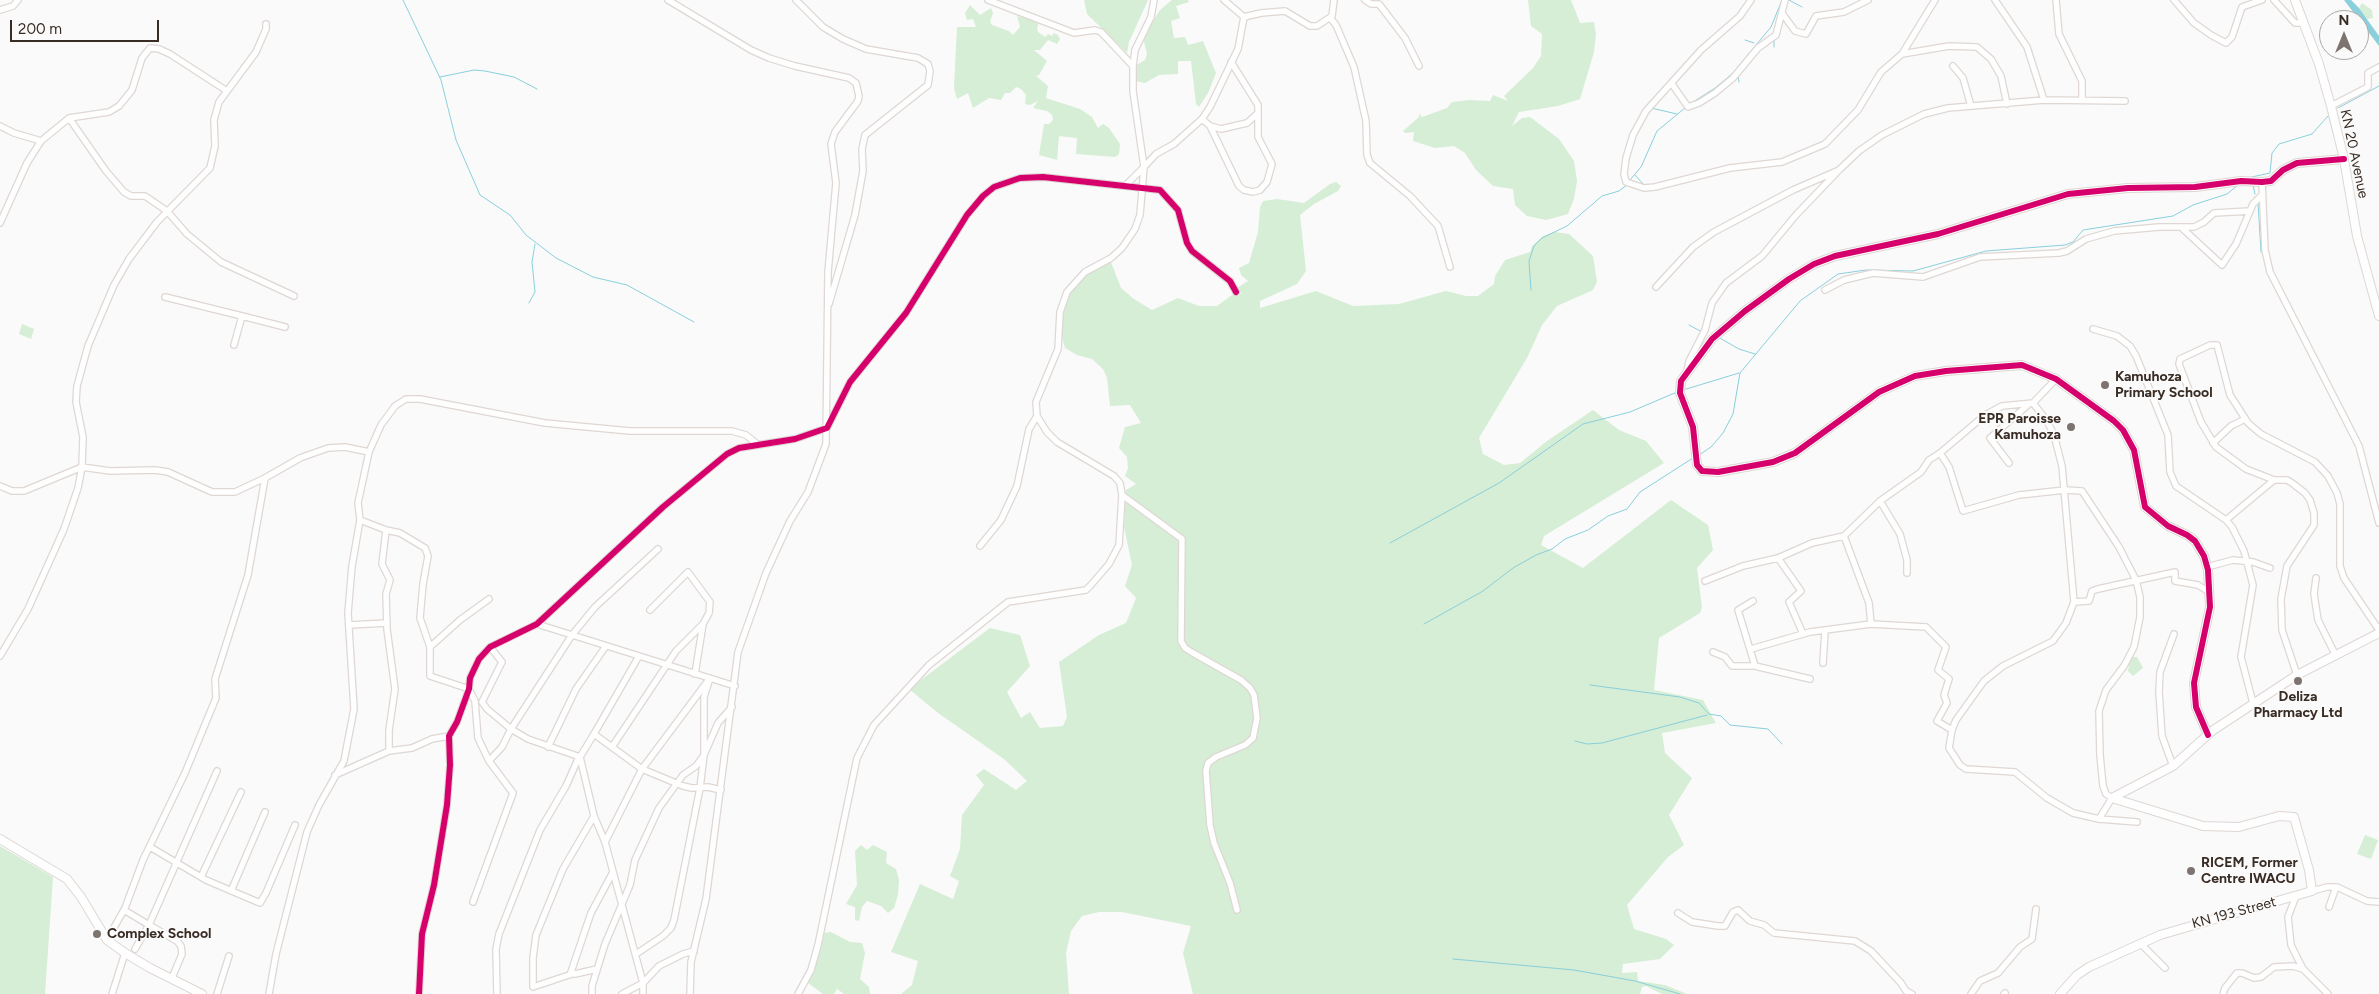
<!DOCTYPE html>
<html>
<head>
<meta charset="utf-8">
<style>
	body { margin:0 }
	#map { position:relative; width:2379px; height:994px; overflow:hidden; background:#fafafa; font-family:Figtree,sans-serif }
	canvas { display:block }
	.north { position:absolute; left:2319px; top:10px; width:50px; height:50px; box-sizing:border-box; background:#fafafa; border:1px solid #ada8a4; border-radius:50%; rotate:0deg; font-size:14px; font-weight:700; line-height:20px; text-align:center; color:#392c24 }
	.north::after { content:''; display:block; margin:auto; width:18px; height:22px; background:#7d746f; clip-path:polygon(50% 0,100% 100%,50% 72%,0 100%) }
	.scale { position:absolute; left:10px; top:20px; width:149px; height:22px; box-sizing:border-box; border:2px solid #392c24; border-top:0; padding-left:6px; font-size:15px; line-height:18px; white-space:nowrap; color:#392c24; -webkit-text-stroke:4px #fafafa; paint-order:stroke }
</style>
</head>
<body>
<div id="map">
<canvas width="2379" height="994"></canvas>
<div class="north">N</div>
<div class="scale">200 m</div>
</div>
<script>
const ctx = document.querySelector('canvas').getContext('2d');
ctx.lineJoin = 'round';
function fillPath(path, color) { ctx.fillStyle = color; ctx.fill(path, 'evenodd'); }
const shape = rows => new Path2D(rows.map(r => 'M' + r).join(''));
function strokePath(path, color, width, dash) { ctx.strokeStyle = color; ctx.lineWidth = width; ctx.lineCap = dash ? 'butt' : 'round'; ctx.setLineDash(dash || []); ctx.stroke(path); }
function label(font, color, halo, rows, align = 'center') {
  ctx.font = font + ' Figtree,sans-serif'; ctx.lineWidth = 4; ctx.setLineDash([]); ctx.textBaseline = 'middle'; ctx.strokeStyle = halo; ctx.fillStyle = color; for (const [text, x, y, turn = 0] of rows) {
    ctx.save(); ctx.translate(x, y); ctx.rotate((+turn || 0) * Math.PI / 180); ctx.textAlign = isNaN(turn) ? turn : align; if (halo) ctx.strokeText(text, 0, 0); ctx.fillText(text, 0, 0); ctx.restore();
  }
}
fillPath(shape([
	[1084,0,1148,0,1129,42,1127,53,1087,14],
	[1172,0,1188,0,1189,2,1176,6,1180,18,1171,21,1174,38,1185,37,1188,45,1203,41,1216,73,1208,93,1199,107,1196,104,1191,61,1178,61,1178,74,1159,75,1145,83,1136,81,1135,69,1138,64,1145,60,1147,54,1143,37,1160,10],
	[1528,0,1571,0,1580,23,1594,22,1596,34,1594,52,1580,99,1558,106,1519,112,1512,126,1522,118,1530,117,1559,139,1574,161,1577,181,1574,199,1568,214,1546,220,1527,216,1515,205,1513,189,1493,186,1476,170,1465,153,1454,146,1435,148,1413,141,1414,132,1405,133,1403,131,1418,118,1420,113,1421,117,1425,116,1447,108,1452,102,1469,100,1490,101,1493,95,1508,101,1504,96,1533,68,1541,56,1542,34,1531,26],
	[2362,3,2372,10,2373,18,2367,19,2364,15,2359,8],
	[970,5,980,15,991,8,993,13,990,22,992,25,1009,31,1013,35,1020,27,1017,16,1039,22,1037,28,1038,32,1045,37,1048,34,1052,36,1054,33,1058,35,1060,39,1057,44,1048,40,1040,50,1034,50,1047,61,1039,75,1036,76,1048,86,1046,98,1080,109,1092,117,1098,128,1103,124,1109,128,1120,144,1119,154,1115,157,1076,154,1077,138,1059,136,1057,160,1039,155,1044,124,1049,124,1053,120,1052,115,1047,111,1033,108,1038,101,1030,105,1025,104,1026,95,1021,89,1016,87,1010,93,1005,93,1001,100,989,98,973,108,968,93,957,99,954,88,957,27,976,27,973,19,967,20,965,13],
	[1336,182,1341,186,1338,191,1314,204,1300,215,1306,271,1297,284,1260,301,1260,308,1316,291,1353,306,1399,304,1446,291,1466,296,1478,296,1494,284,1495,276,1505,260,1530,252,1532,246,1543,236,1554,232,1569,234,1593,256,1597,282,1593,290,1557,306,1542,325,1527,358,1479,438,1483,454,1504,465,1520,463,1547,441,1593,410,1619,430,1646,441,1664,463,1544,536,1541,545,1583,568,1671,500,1708,525,1713,550,1697,568,1702,607,1700,613,1659,638,1654,690,1703,700,1716,723,1662,733,1665,753,1692,778,1669,815,1684,845,1668,857,1627,905,1634,929,1666,939,1674,945,1660,959,1623,964,1622,973,1637,972,1638,981,1665,985,1687,994,1662,994,1646,986,1642,987,1640,994,1193,994,1183,953,1191,926,1122,912,1099,912,1082,916,1071,931,1066,953,1069,994,901,994,912,985,918,961,891,952,920,884,953,899,959,881,950,876,960,849,962,815,984,785,976,775,984,769,1016,790,1027,781,1004,759,938,713,909,689,990,628,1020,635,1030,666,1007,692,1021,718,1030,712,1040,728,1063,726,1067,717,1059,662,1099,635,1126,623,1136,598,1125,586,1132,565,1124,527,1126,490,1136,484,1125,476,1128,468,1127,457,1119,448,1125,427,1141,423,1130,405,1110,406,1107,378,1103,369,1092,359,1077,355,1065,348,1062,337,1063,312,1071,283,1088,266,1109,257,1121,288,1134,299,1152,310,1178,298,1199,306,1217,306,1236,292,1242,294,1237,288,1248,281,1241,275,1239,268,1249,263,1258,232,1260,207,1263,201,1277,199,1304,203,1330,184],
	[22,324,34,329,31,339,19,334],
	[2131,657,2137,657,2143,668,2133,676,2127,670,2129,668,2127,663],
	[2365,835,2378,840,2371,859,2357,854],
	[861,845,867,850,873,845,887,852,886,863,896,869,899,880,898,895,894,908,888,913,881,906,867,901,862,907,859,921,855,920,855,907,846,904,857,885,855,851],
	[0,846,53,877,45,994,0,994],
	[831,932,850,942,862,943,865,953,860,979,869,987,870,994,844,994,837,989,834,994,823,994,808,983,812,975,823,933]
]), '#d5eed5');
fillPath(shape([
	[2344,0,2351,0,2359,8,2379,36,2379,46]
]), '#89cfdc');
strokePath(shape([
	[403,0,441,80,456,140,480,195,510,215,526,235,556,258,593,277,627,285,694,322],
	[1789,0,1802,7],
	[1745,40,1754,43],
	[1774,40,1774,47],
	[1738,76,1739,82],
	[440,77,474,70,485,71,514,77,537,89],
	[1690,104,1715,88,1732,74,1771,27,1782,0],
	[1651,108,1677,114],
	[2338,108,2379,86],
	[2329,117,2336,142],
	[1635,175,1644,185],
	[2247,178,2270,173,2272,153,2279,144,2312,134,2328,116],
	[1630,180,1641,167,1657,131,1685,108],
	[2253,185,2255,194],
	[2258,203,2261,252],
	[1531,290,1529,261,1534,246,1542,238,1567,226,1602,196,1619,191,1628,184],
	[529,303,535,292,532,262,535,244],
	[1689,325,1702,332],
	[1718,337,1739,349,1755,354],
	[1683,390,1739,373],
	[1699,455,1711,447,1723,433,1733,414,1740,373,1800,301,1838,274,1866,270,1913,271,1986,251,2065,245,2073,242,2083,230,2173,216,2193,205,2227,194,2238,185],
	[1390,543,1499,483,1583,424,1630,412,1677,392],
	[1424,624,1483,591,1513,568,1536,555,1552,549,1565,539,1588,530,1608,516,1627,509,1640,492,1693,458],
	[1590,685,1680,697,1699,703,1709,714,1721,716,1730,725,1768,729,1782,744],
	[1575,741,1587,744,1602,743,1707,715],
	[1453,959,1574,970,1635,981,1680,994]
]), '#89cfdc', 1);
const street = shape([
	[668,0,751,50,769,58,795,66,849,78,856,83,859,96,858,101,835,132,831,144,836,183,828,272,826,444,808,492,790,521,766,573,738,652,706,899,691,962,690,994],
	[796,0,823,27,843,39,866,49,918,58,928,64,930,71,928,85,865,135,862,149,863,171,855,215,829,304],
	[988,0,1074,33,1095,30,1101,32,1133,66],
	[1224,0,1244,17,1261,13,1285,11,1310,26,1317,26,1332,16,1334,0],
	[1365,0,1371,4,1379,4,1405,38,1419,66],
	[1751,0,1740,16,1701,50,1646,111,1633,135,1626,158,1624,174,1626,182,1644,188,1655,187,1730,168,1782,162,1825,144,1858,110,1881,72,1902,54,1935,0],
	[1995,0,2027,47,2044,100],
	[2056,0,2059,34,2082,81,2082,100],
	[2174,0,2194,23,2211,35,2226,43,2232,37,2242,7,2262,0],
	[2274,0,2295,23,2304,23],
	[0,10,13,6,18,0],
	[1782,13,1795,31,1806,34,1816,16,1844,12,1868,0],
	[1331,19,1336,25,1354,67,1366,121,1367,155,1370,163,1410,196,1438,226,1450,267],
	[1902,54,1949,46,1977,47,1991,59,2001,76,2007,104],
	[1953,66,1963,78,1971,106],
	[1672,84,1688,107,1699,103,1715,93,1733,78,1758,48,1776,35,1785,0],
	[2331,106,2368,87,2368,73,2379,67],
	[69,118,106,171,124,192,131,196,145,196,167,211,187,234,221,262,294,296],
	[1202,119,1210,126,1221,129,1247,123,1257,114],
	[0,126,14,133,41,141],
	[1210,126,1239,186,1244,190,1253,192,1260,190,1267,182,1272,164,1258,137,1258,105,1231,62],
	[2262,182,2265,250,2270,272,2359,446,2379,523],
	[1125,186,1144,167,1133,91,1133,66,1135,50,1151,17,1154,0],
	[0,223,27,163,41,141,69,118,109,112,119,106,132,90,142,58,150,48,159,49,170,54,227,91],
	[2182,228,2222,265,2236,244,2253,204,2262,195],
	[1656,287,1693,247,1714,232,1793,190,1837,171],
	[1825,290,1844,280,1873,273,1923,277,1980,257,2059,253,2067,251,2086,239,2114,231,2159,227,2194,227,2204,222,2214,213,2250,211],
	[165,297,242,316,234,345],
	[242,316,285,327],
	[2093,329,2117,336,2130,346,2136,356,2168,435,2170,472,2176,486,2226,520,2232,527,2244,551,2253,585,2241,657,2253,703],
	[1687,371,1689,361,1705,330,1712,303,1726,283,1762,256,1796,215,1839,170,1859,151,1882,135,1924,114,1948,108,2044,100,2125,101],
	[2056,379,2033,403,2002,406,1985,415,1940,453,1949,467,1963,511,2019,495,2065,490,2082,491,2119,547,2136,580,2140,597,2140,617,2134,647,2124,666,2106,690,2099,711,2100,755,2103,786,2106,794,2112,798,2099,819],
	[2033,403,2047,421,2054,435,2062,466,2074,602,2066,623,2053,641,2003,666,1984,681,1956,720,1952,730,1949,748,1960,765,1966,769,2015,772,2047,798,2073,813,2099,819,2137,822],
	[2213,443,2231,426,2245,419],
	[2009,463,1990,438,2029,404],
	[0,486,12,491,24,491,82,467,110,471,155,470,168,472,212,492,235,492,265,478,300,458,328,448,345,447,369,452],
	[1880,501,1900,534,1907,560,1907,573],
	[360,520,386,530,382,564,390,580,386,594,387,629,395,689,389,730,389,751],
	[2226,520,2274,480],
	[386,530,400,533,425,548,428,556,423,584,420,618,430,647,430,676,469,689,475,701,478,738,489,761,513,793,473,902],
	[1844,536,1869,603,1871,624],
	[980,546,1001,520,1017,486,1029,429,1037,416],
	[2207,567,2233,560,2253,562,2270,568],
	[2316,578,2314,594,2318,620,2336,656],
	[1705,581,1743,566,1778,558],
	[1753,601,1738,610,1755,666,1810,679],
	[2074,602,2089,601,2092,591,2098,589,2175,572,2175,581,2198,585,2209,592],
	[650,610,688,572,710,602,709,613,703,624,695,674],
	[537,624,735,686],
	[349,625,387,623],
	[1803,634,1789,602,1801,591,1778,558,1812,543,1844,536,1880,501,1921,472,1929,460,1940,453],
	[430,647,460,620,489,599],
	[490,647,502,662,482,702,487,709,511,729,528,739,580,757,594,734,642,769,683,786,692,788,708,787,721,790],
	[1751,649,1810,632,1871,624,1926,627,1946,647,1938,670,1949,679,1944,695,1947,703,1937,721,1952,730],
	[1713,652,1725,657,1732,666,1755,666],
	[0,656,28,609,64,529,78,488,82,467,83,437,76,402,77,386,88,346,114,285,129,259,157,222,210,168,215,146,214,120,219,102,256,52,266,29,266,24],
	[1823,663,1825,631],
	[2297,675,2282,630,2281,599,2287,566,2314,525,2314,513,2310,500,2305,493,2292,483,2287,480,2274,480,2246,469,2216,447,2201,422,2179,364,2180,359,2210,345,2217,345,2230,395,2248,423,2261,434,2315,462,2328,476,2337,493,2340,504,2340,566,2344,578,2379,630],
	[594,734,639,656],
	[548,747,576,689,606,646],
	[612,747,676,651,703,624],
	[580,757,594,816,605,842,643,983,622,994],
	[489,761,502,747,511,729,572,635,595,607,658,549],
	[2173,766,2162,736,2159,692,2160,672,2174,634],
	[335,775,389,751,412,748,432,739,449,736],
	[605,842,642,769,707,682],
	[150,847,206,880,260,903,266,893,295,825],
	[201,877,241,792],
	[231,891,265,812],
	[2312,891,2327,887,2337,887,2367,901,2379,902],
	[2296,896,2288,917,2291,945,2303,969,2328,994],
	[2329,907,2336,887],
	[124,910,149,925,217,771],
	[1237,910,1230,883,1214,843,1210,825,1206,771,1208,763,1216,757,1245,745,1253,738,1257,718,1254,695,1250,688,1241,680,1193,653,1185,648,1181,641,1182,539,1122,495,1120,483,1114,476,1057,442,1047,432,1037,416,1036,402,1058,349,1060,312,1067,292,1085,272,1111,258,1122,248,1135,229,1140,215,1144,167,1156,154,1174,144,1202,119,1210,107,1238,49,1244,17],
	[1678,913,1692,922,1718,926,1725,926,1733,912,1738,910,1750,921,1764,925,1774,933,1855,941,1871,951,1901,983,1906,991,1912,994],
	[107,940,125,908,143,860,185,773,216,698,215,679,248,575,265,478],
	[2141,944,2165,968],
	[135,949,149,925,177,941,181,946,182,954,172,978],
	[636,954,663,936,671,928,674,920,700,788,704,755,704,697,710,678],
	[597,969,575,974,571,972,591,913,613,872],
	[572,974,533,987,533,958,536,935,563,869,594,816],
	[112,994,125,953],
	[217,994,229,956],
	[269,994,276,954,307,832,319,805,344,761,354,709,348,613,352,566,360,520,358,503,369,452,381,425,395,406,406,399,420,399,545,423,630,431,732,431,746,435,757,444],
	[419,994,422,934,434,885,447,805,450,765,449,736,457,722,469,689,470,678,479,659,490,647,537,624,663,507,727,454,739,448,795,439,827,428,850,382,906,313,967,215,983,196,994,187,1020,178,1043,177,1160,190,1178,210,1187,243,1192,251,1230,281,1236,292],
	[497,994,496,949,499,934,540,830,566,786,579,757],
	[592,994,592,986,605,944,630,885,635,860,659,808,683,775,696,766,704,755,718,723,732,707],
	[643,994,643,983,659,966,683,954,694,951],
	[798,994,811,970,818,945,857,758,874,725,929,665,1008,602,1086,590,1090,586,1109,564,1119,545,1122,495],
	[1971,994,1980,981,1998,973,2020,947,2032,939,2036,909],
	[2004,994,2005,993],
	[2223,994,2225,988,2237,973,2242,973,2254,978,2261,977,2274,967,2293,966,2303,969]
]);
const secondary = shape([
	[2295,0,2319,64,2331,106,2344,159,2357,236,2379,316],
	[2208,735,2196,707,2194,683,2210,607,2208,570,2204,556,2195,541,2187,535,2168,526,2145,507,2134,450,2123,430,2114,421,2056,379,2022,365,1946,371,1915,376,1879,392,1795,453,1773,462,1718,472,1702,471,1697,465,1693,427,1680,393,1681,381,1712,339,1745,311,1789,279,1814,264,1835,256,1938,234,2068,194,2128,188,2195,187,2241,181,2262,182,2271,181,2283,170,2297,163,2344,159],
	[2112,798,2173,766,2212,731,2297,675,2379,633],
	[0,839,67,879,81,897,107,940,125,953,150,968,202,994],
	[2060,994,2077,975,2089,967,2160,935,2312,891,2309,870,2294,817,2279,816,2239,827,2203,826,2112,798]
]);
strokePath(street, '#ded7d3', 8);
strokePath(secondary, '#ded7d3', 10);
strokePath(street, '#fefefe', 5.5);
strokePath(secondary, '#fefefe', 8);
strokePath(shape([
	[2208,735,2196,707,2194,683,2210,607,2208,570,2204,556,2195,541,2187,535,2168,526,2145,507,2134,450,2123,430,2114,421,2056,379,2022,365,1946,371,1915,376,1879,392,1795,453,1773,462,1718,472,1702,471,1697,465,1693,427,1680,393,1681,381,1712,339,1745,311,1789,279,1814,264,1835,256,1938,234,2068,194,2128,188,2195,187,2241,181,2262,182,2271,181,2283,170,2297,163,2344,159],
	[419,994,422,934,434,885,447,805,450,765,449,736,457,722,469,689,470,678,479,659,490,647,537,624,663,507,727,454,739,448,795,439,827,428,850,382,906,313,967,215,983,196,994,187,1020,178,1043,177,1160,190,1178,210,1187,243,1192,251,1230,281,1236,292]
]), '#d6006c', 6);
for (const [x, y, r, color] of [
	[2105,385,5,"#7d746f"],
	[2071,427,5,"#7d746f"],
	[2298,681,5,"#7d746f"],
	[2191,871,5,"#7d746f"],
	[97,934,5,"#7d746f"]
]) { const dot = new Path2D(); dot.arc(x, y, r, 0, 2 * Math.PI); ctx.fillStyle = color; ctx.fill(dot); strokePath(dot, '#fafafa', 2); }
label('14px', '#392c24', '#fafafa', [
	["KN 20 Avenue",2354,154,78],
	["KN 193 Street",2234,913,-15]
]);
label('bold 14px', '#392c24', '#fafafa', [
	["Kamuhoza",2115,377],
	["Primary School",2115,393],
	["EPR Paroisse",2061,419,"right"],
	["Kamuhoza",2061,435,"right"],
	["Deliza",2298,697,"center"],
	["Pharmacy Ltd",2298,713,"center"],
	["RICEM, Former",2201,863],
	["Centre IWACU",2201,879],
	["Complex School",107,934]
], 'left');
</script>
</body>
</html>
